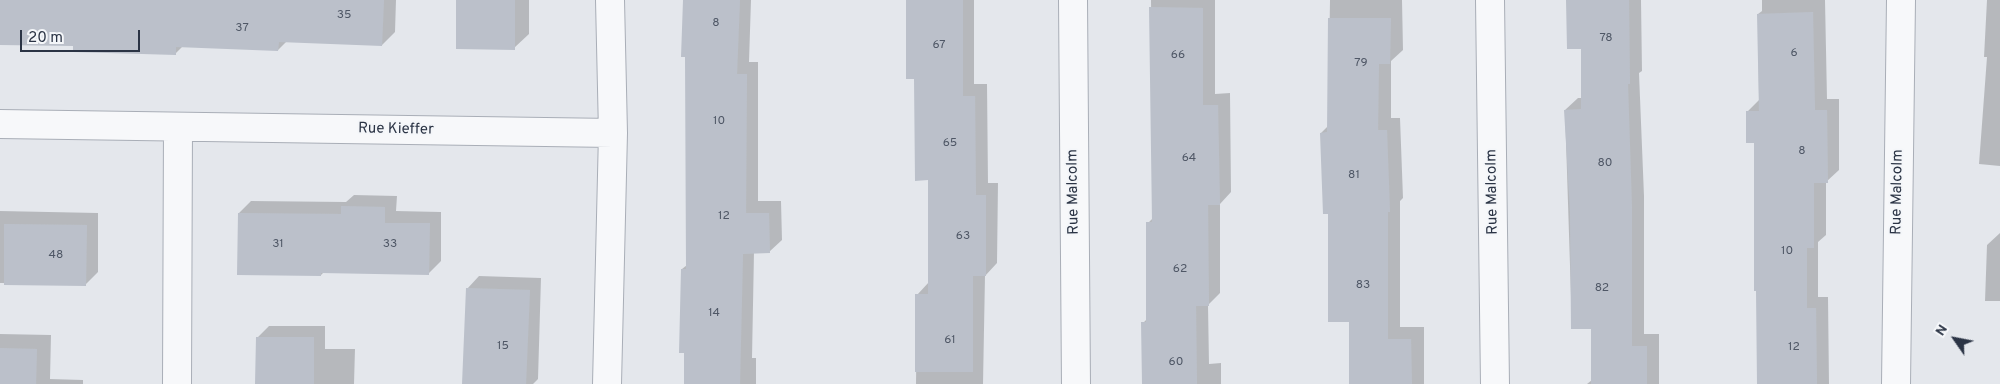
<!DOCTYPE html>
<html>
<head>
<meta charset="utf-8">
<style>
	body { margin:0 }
	#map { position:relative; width:2000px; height:384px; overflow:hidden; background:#e4e7ec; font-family:Overpass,sans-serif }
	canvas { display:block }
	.north { position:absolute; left:1930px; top:314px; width:50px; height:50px; -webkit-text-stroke:4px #f4f6f9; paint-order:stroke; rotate:303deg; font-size:14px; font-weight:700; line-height:20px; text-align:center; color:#2b3445 }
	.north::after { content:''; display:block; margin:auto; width:18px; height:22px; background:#2b3445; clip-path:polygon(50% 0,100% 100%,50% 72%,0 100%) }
	.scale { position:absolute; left:20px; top:30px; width:120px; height:22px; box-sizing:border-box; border:2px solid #2b3445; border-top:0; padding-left:6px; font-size:15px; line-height:18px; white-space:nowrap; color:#2b3445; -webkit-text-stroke:4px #f4f6f9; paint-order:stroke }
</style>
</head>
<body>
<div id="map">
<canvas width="2000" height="384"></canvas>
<div class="north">N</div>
<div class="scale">20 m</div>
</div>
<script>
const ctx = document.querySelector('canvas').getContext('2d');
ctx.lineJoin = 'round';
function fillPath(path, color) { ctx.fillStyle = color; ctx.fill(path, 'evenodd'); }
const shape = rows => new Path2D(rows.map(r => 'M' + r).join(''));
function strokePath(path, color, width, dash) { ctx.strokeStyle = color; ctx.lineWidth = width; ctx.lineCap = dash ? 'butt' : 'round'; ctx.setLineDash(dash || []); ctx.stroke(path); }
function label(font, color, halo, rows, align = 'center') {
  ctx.font = font + ' Overpass,sans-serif'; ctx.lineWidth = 4; ctx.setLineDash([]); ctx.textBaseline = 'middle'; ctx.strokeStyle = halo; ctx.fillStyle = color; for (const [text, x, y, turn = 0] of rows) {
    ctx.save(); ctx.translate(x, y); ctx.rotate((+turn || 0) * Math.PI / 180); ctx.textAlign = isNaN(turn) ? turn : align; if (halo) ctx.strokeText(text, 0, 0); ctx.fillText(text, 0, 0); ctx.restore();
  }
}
fillPath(shape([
	[0,0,396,0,395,32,382,45,287,41,278,50,183,46,175,54,74,45,0,44],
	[457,0,529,0,529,34,514,48],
	[684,0,751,0,749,62,758,62,758,201,781,201,782,240,769,252,754,252,752,358,756,358,756,384,685,384,682,269,687,265,686,56],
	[908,0,974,0,974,84,987,84,988,183,998,183,997,263,985,276,983,384,916,384,917,295,929,282,930,179,915,78],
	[1151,0,1215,0,1215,94,1230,93,1231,192,1220,204,1220,293,1208,305,1209,364,1221,363,1221,384,1143,384,1143,323,1148,318,1148,223,1153,218],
	[1330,0,1402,0,1403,50,1391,61,1391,118,1400,118,1403,198,1400,201,1400,327,1424,327,1424,384,1350,384,1350,321,1329,213,1321,133,1328,126],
	[1567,0,1641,0,1642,71,1639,73,1644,196,1644,334,1659,334,1659,384,1587,384,1592,380,1592,328,1572,328,1565,110,1578,98,1582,98,1582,48],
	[1762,0,1825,0,1827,99,1839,99,1839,170,1826,182,1826,235,1818,242,1818,297,1828,297,1829,384,1759,384,1755,141,1747,112,1759,100,1758,14,1762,11],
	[1987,0,2000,0,2000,166,1979,164,1987,57,1984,57],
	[354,195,397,196,396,211,441,212,441,261,429,273,324,272,321,275,239,213,251,201,346,202],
	[0,211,98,213,98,272,86,284,0,283],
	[2000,233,2000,301,1985,301,1987,245],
	[479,276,541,278,538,379,533,384,464,384,467,289],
	[269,326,325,326,325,349,355,349,354,384,257,384,257,338],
	[0,334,51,335,50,379,83,380,83,384,0,384]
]), '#0003');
fillPath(shape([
	[0,0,384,0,382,46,279,42,278,51,176,47,176,55,73,52,73,46,0,45],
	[456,0,515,0,515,50,456,49],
	[683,0,740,0,737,74,747,74,746,213,769,213,770,253,743,254,740,384,684,384,684,353,679,353,681,269,686,269,685,57,681,57],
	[906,0,963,0,963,96,975,96,976,195,986,195,986,276,973,276,973,372,915,372,915,294,928,294,928,180,915,181,914,79,906,79],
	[1566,0,1629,0,1630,84,1628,84,1632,208,1632,346,1647,346,1647,384,1591,384,1591,329,1571,329,1570,211,1564,110,1581,109,1581,49,1567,49],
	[1149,7,1203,8,1203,105,1218,105,1220,205,1208,205,1209,306,1196,306,1197,384,1142,384,1141,322,1146,322,1146,222,1152,222],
	[1813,12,1815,110,1827,110,1828,183,1814,183,1814,248,1807,248,1807,308,1816,308,1817,384,1757,384,1756,291,1754,291,1754,143,1746,143,1746,111,1759,111,1757,14],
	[1328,18,1391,18,1390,64,1379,64,1378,130,1387,130,1390,212,1388,212,1388,339,1411,339,1412,384,1349,384,1349,322,1328,322,1328,214,1323,214,1320,133,1327,132],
	[341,206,385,207,385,223,430,223,429,275,321,273,321,276,237,275,238,213,341,214],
	[4,224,87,225,86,286,4,285],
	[466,288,530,290,526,384,462,384],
	[256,337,314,337,314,384,255,384],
	[0,348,37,349,36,384,0,384]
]), '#bbc0ca');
const minor = shape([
	[1073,0,1076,384],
	[1490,0,1495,384],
	[0,124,613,133],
	[177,384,178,127],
	[607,384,613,133,610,0],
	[1896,384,1901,0]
]);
strokePath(minor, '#a9aeb7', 30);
strokePath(minor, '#f7f8fa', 28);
label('12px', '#4f5766', null, [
	["35",344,16],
	["8",716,24],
	["37",242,29],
	["78",1606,39],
	["67",939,46],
	["6",1794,54],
	["66",1178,56],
	["79",1361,64],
	["10",719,122],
	["65",950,144],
	["8",1802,152],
	["64",1189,159],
	["80",1605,164],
	["81",1354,176],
	["12",724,217],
	["63",963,237],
	["31",278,245],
	["33",390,245],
	["10",1787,252],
	["48",56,256],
	["62",1180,270],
	["83",1363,286],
	["82",1602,289],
	["14",714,314],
	["61",950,341],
	["15",503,347],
	["12",1794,348],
	["60",1176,363]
]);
label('15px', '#2b3445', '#f4f6f9', [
	["Rue Kieffer",396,130,1],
	["Rue Malcolm",1074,192,-91],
	["Rue Malcolm",1493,192,-91],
	["Rue Malcolm",1898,192,-89]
]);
</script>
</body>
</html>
